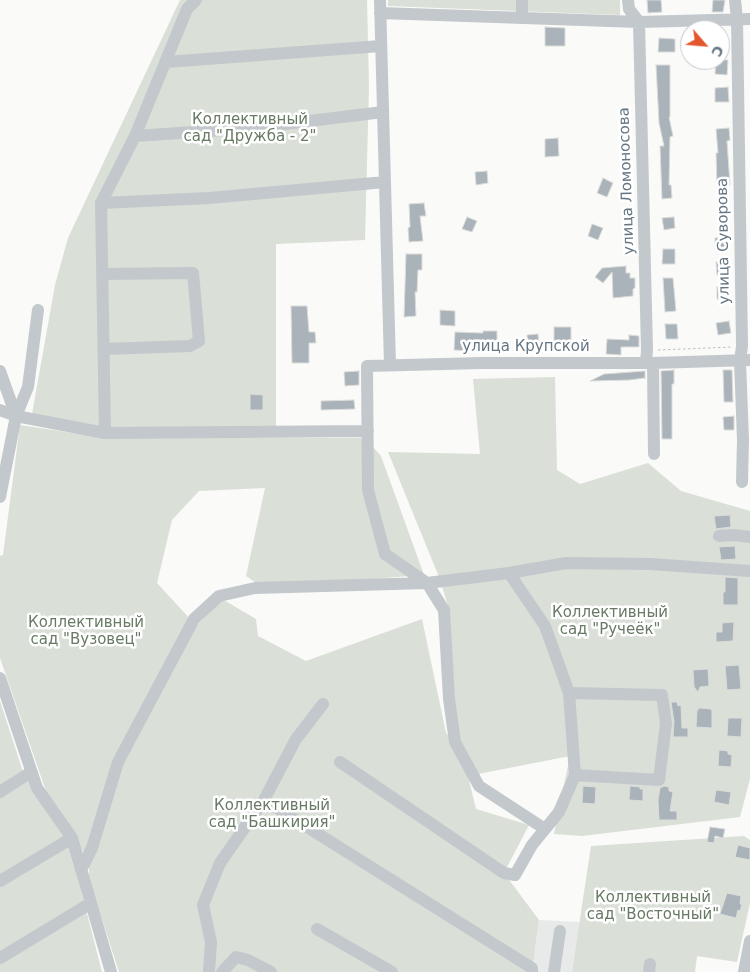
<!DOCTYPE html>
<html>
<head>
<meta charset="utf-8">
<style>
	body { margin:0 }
	#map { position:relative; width:750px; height:972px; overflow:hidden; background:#fafaf8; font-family:"DejaVu Sans",sans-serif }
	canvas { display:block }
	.north { position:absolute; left:680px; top:20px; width:50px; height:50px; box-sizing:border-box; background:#fff; border:1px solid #c1c8cd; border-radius:50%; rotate:117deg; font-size:14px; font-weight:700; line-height:20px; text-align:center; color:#657683 }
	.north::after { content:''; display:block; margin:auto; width:18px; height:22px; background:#e4572e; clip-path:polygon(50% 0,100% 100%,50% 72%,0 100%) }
</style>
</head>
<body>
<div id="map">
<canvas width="750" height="972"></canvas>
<div class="north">С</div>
</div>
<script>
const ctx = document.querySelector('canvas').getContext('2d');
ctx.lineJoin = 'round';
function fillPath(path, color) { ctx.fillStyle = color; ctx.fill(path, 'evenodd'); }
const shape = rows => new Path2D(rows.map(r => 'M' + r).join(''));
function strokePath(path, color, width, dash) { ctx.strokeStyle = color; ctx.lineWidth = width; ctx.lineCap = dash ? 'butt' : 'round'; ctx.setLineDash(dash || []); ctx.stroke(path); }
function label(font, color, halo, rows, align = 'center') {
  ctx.font = font + ' "DejaVu Sans",sans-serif'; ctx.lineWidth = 5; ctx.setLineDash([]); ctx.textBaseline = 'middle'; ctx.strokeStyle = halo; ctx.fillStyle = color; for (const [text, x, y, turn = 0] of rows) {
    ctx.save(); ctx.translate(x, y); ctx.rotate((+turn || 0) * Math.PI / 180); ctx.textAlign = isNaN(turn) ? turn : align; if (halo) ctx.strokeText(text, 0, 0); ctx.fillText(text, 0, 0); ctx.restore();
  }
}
fillPath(shape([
	[539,920,580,922,572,972,532,972]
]), '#e8e9e9');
fillPath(shape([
	[180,0,367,0,369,85,365,240,276,244,276,430,106,428,32,414,55,285,68,238],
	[388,0,620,0,620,15,388,6],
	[555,377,557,470,580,484,648,463,681,491,750,511,750,779,740,817,582,836,554,834,570,756,468,776,476,809,529,825,504,873,539,920,532,972,119,972,89,879,89,865,127,749,186,637,222,599,256,619,258,636,306,661,422,619,446,733,454,741,450,612,439,577,388,452,480,454,473,379],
	[20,425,100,437,365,438,381,456,424,575,262,587,246,576,265,488,199,491,172,520,157,583,191,620,115,763,87,858,47,794,0,658,0,556,3,555],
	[0,701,24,775,68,840,102,972,0,972],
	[744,836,750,840,750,903,737,962,697,956,695,972,572,972,591,846]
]), '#dadfd7');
const building = shape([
	[647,0,661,0,662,12,648,13,647,0],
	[713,0,725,0,723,12,712,12,713,0],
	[545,27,565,28,565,46,545,46,545,27],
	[659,38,675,39,675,52,658,52,659,38],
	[716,60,728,60,727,75,715,74,716,60],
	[656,65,670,65,670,117,669,117,673,136,670,137,669,185,671,185,672,198,662,199,660,146,664,146,659,123,656,65],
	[728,87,729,102,715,102,715,88,728,87],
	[729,128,730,140,727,141,730,185,717,186,716,153,718,153,716,129,729,128],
	[558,138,559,156,545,157,545,139,558,138],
	[487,171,488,183,476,185,475,172,487,171],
	[603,178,613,183,607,197,597,193,603,178],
	[424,203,426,216,420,216,423,241,409,242,408,228,410,227,409,204,424,203],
	[467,217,477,221,472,232,462,229,467,217],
	[674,217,675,228,664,230,662,218,674,217],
	[592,224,603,228,598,240,588,236,592,224],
	[728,237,729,248,715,249,715,238,728,237],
	[663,249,675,249,675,264,662,264,663,249],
	[406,254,422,254,422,270,418,270,417,292,415,292,416,316,404,317,406,254],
	[716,262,729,262,729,274,717,275,716,262],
	[626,266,626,273,630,273,630,278,635,278,635,288,633,289,633,296,613,298,612,272,603,283,595,277,602,268,626,266],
	[663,278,673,278,676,311,665,312,663,278],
	[717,287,729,287,729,299,717,299,717,287],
	[291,306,307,306,309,332,315,332,316,343,309,343,309,363,292,363,291,306],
	[440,310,455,311,455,326,440,325,440,310],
	[729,321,731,333,718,335,716,323,729,321],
	[665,324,677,324,678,339,666,339,665,324],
	[554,327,571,327,571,343,554,343,554,327],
	[483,331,497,331,497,349,473,350,473,351,454,350,455,332,483,333,483,331],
	[538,334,539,347,528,348,527,335,538,334],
	[629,335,639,336,639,347,621,347,621,355,606,354,607,339,629,340,629,335],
	[674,370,674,384,672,384,672,439,662,439,661,371,674,370],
	[723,370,732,370,733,402,724,402,723,370],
	[359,371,359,385,345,386,344,372,359,371],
	[645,371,645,379,644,378,630,380,590,381,604,374,645,371],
	[250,394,263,395,263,410,250,410,250,394],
	[354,400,355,409,321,410,321,401,354,400],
	[734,416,734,430,724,430,723,417,734,416],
	[730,515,731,527,716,529,714,516,730,515],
	[735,546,736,559,721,560,719,547,735,546],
	[725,577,738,578,738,605,723,605,723,592,725,592,725,577],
	[734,622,733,641,716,642,716,632,722,632,722,623,734,622],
	[739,665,741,689,727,690,725,666,739,665],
	[708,669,709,686,700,687,698,692,694,687,693,670,708,669],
	[671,702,677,702,678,706,681,705,682,728,688,728,688,737,673,737,674,722,671,702],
	[699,708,711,709,712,711,712,728,696,727,697,711,699,708],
	[728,718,742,718,741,737,727,736,728,718],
	[719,750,728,751,728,754,732,755,731,767,718,766,719,750],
	[583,786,596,787,595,804,582,803,583,786],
	[630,786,640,787,640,789,643,789,643,801,629,800,630,786],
	[664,786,669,787,669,791,673,792,670,811,677,811,677,820,659,820,658,800,660,788,664,786],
	[716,790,731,792,729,805,714,802,716,790],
	[710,827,725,829,723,838,715,836,714,843,707,842,710,827],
	[738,845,750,848,750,860,735,857,738,845],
	[727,893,741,896,740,904,742,904,740,911,738,910,736,918,720,914,727,893]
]);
fillPath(building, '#aab3b9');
strokePath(building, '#dcdcda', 1);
strokePath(shape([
	[658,350,732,347]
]), '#bbbfc2', 1, [2.5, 2.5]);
strokePath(shape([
	[380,0,390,365],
	[522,0,522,18],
	[628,0,629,9,639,22,647,350,646,363],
	[735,0,737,19,742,346,740,361,743,440,742,482],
	[380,13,639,22,750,19],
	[166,62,381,46],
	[135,136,252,128,383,112],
	[101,203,209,198,385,182],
	[102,274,193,273,199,341,190,346,104,349],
	[653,363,654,454],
	[0,371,16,416],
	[0,410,16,416,105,433,368,431],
	[105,433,101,203,135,136,187,9,196,0],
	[0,497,16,416,28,387,38,310],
	[719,536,733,535,750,537],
	[509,573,545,626,569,693,575,775,659,780,666,723,662,695,569,693],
	[0,678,37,788,72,838,111,972],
	[340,762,504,873,515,875,532,845,559,812,575,775],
	[0,792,31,772],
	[264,800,532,968,532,972],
	[545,829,479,786,455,742,449,699,444,610,427,583,385,554,368,490,367,366,481,363,653,363,750,360],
	[81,870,92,848,118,762,194,619,219,596,255,588,427,583,509,573,566,563,650,564,750,571],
	[0,881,72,838],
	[317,929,392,972],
	[0,958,91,903],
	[209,972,211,942,203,905,220,863,264,800,296,739,323,704],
	[222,972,236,957,248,960,271,972],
	[554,972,560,931],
	[649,972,650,964],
	[744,972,750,941]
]), '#c3c8cc', 12);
label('15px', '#687a64', '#fff', [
	["Коллективный",250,120],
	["сад \"Дружба - 2\"",250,137],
	["Коллективный",610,613],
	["сад \"Ручеёк\"",610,630],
	["Коллективный",86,623],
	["сад \"Вузовец\"",86,640],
	["Коллективный",272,806],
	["сад \"Башкирия\"",272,823],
	["Коллективный",653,898],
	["сад \"Восточный\"",653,915]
]);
label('15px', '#657683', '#fff', [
	["улица Ломоносова",627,181,-92],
	["улица Суворова",724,241,-91],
	["улица Крупской",526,347]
]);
</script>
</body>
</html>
